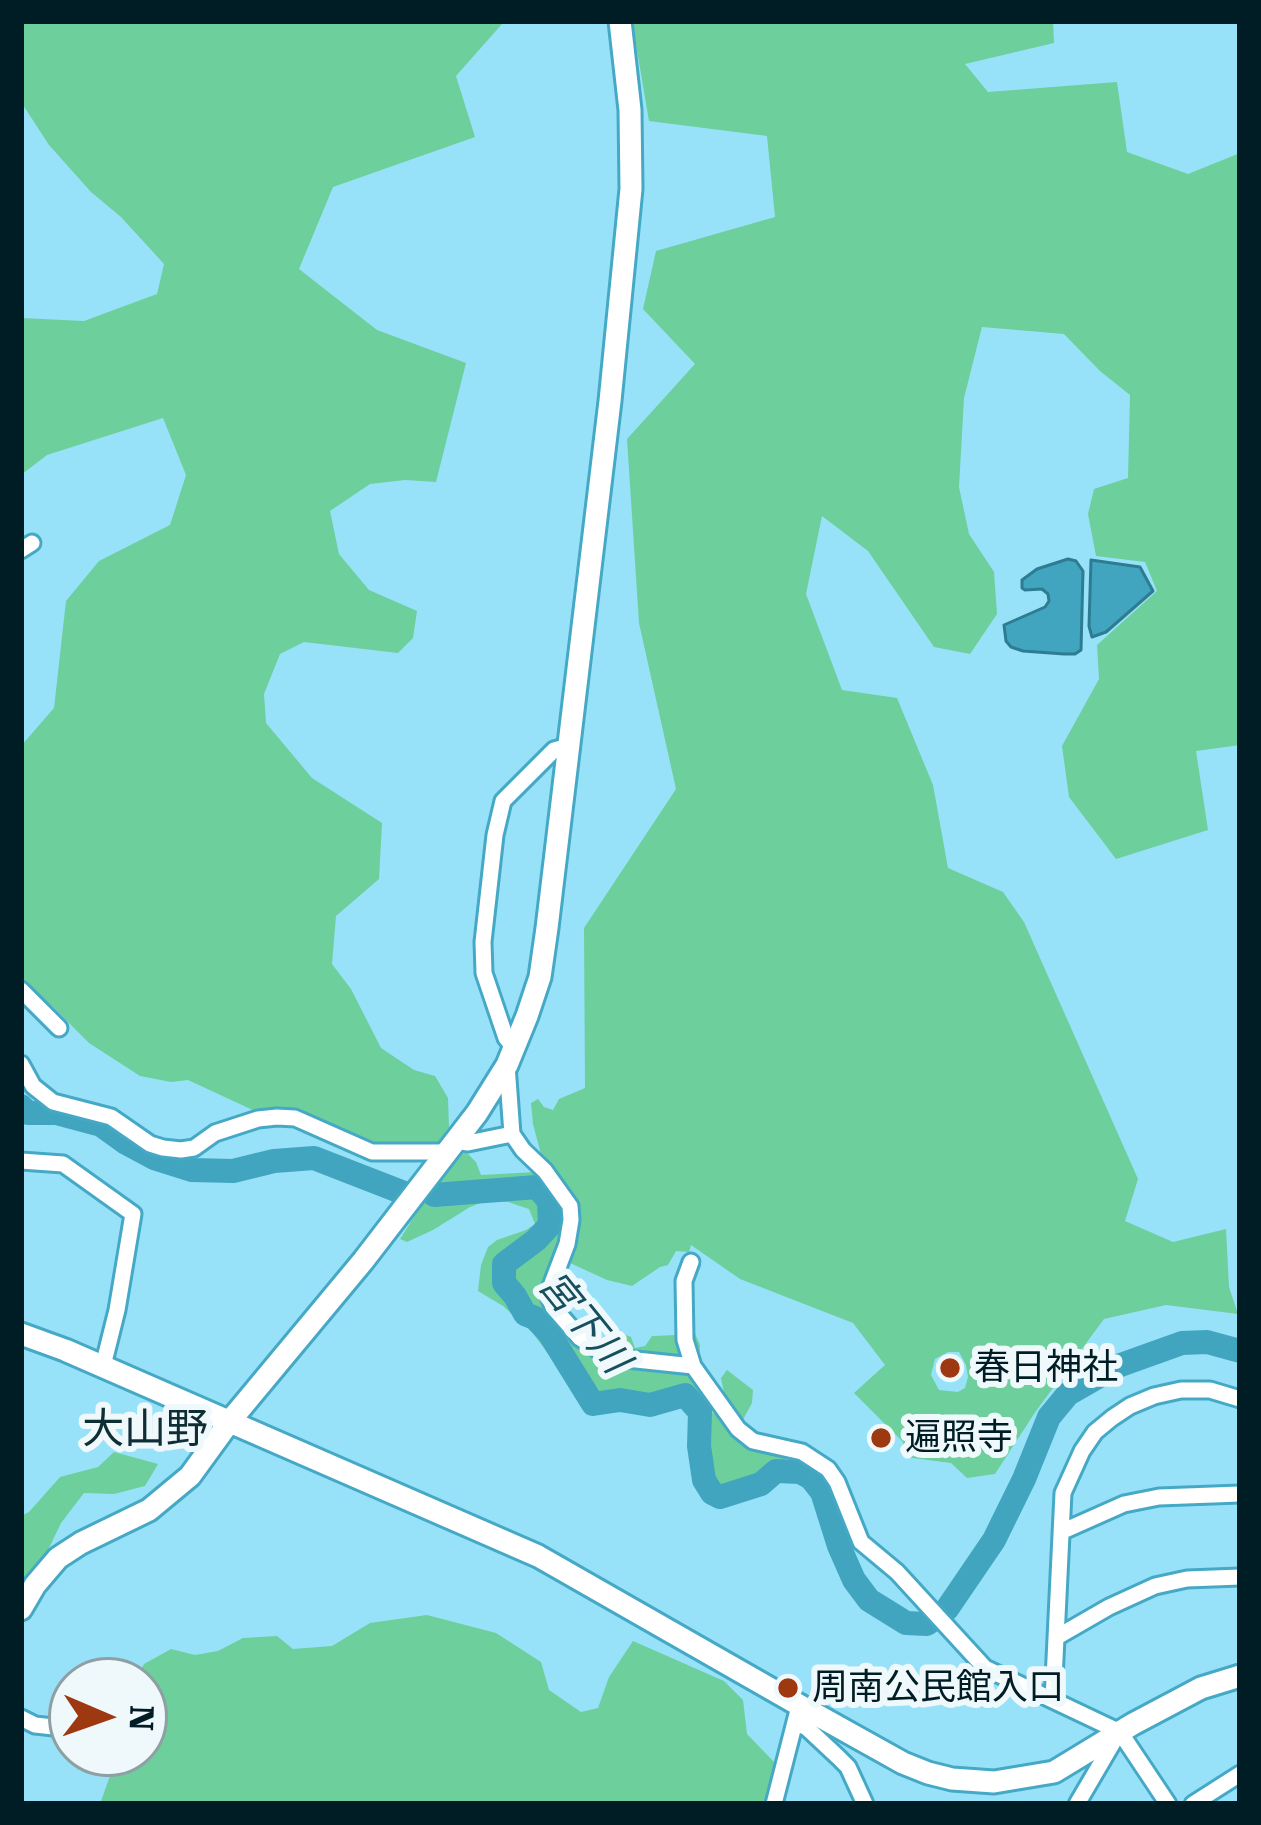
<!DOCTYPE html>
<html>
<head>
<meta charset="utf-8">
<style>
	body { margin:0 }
	#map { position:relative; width:1261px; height:1825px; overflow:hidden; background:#98e2f9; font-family:"Roboto Serif",serif }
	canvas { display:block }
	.frame { position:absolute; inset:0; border:24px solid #001c24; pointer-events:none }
	.north { position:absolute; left:48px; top:1657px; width:120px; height:120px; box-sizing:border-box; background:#eff8fb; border:3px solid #8fa0a5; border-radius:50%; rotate:92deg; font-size:33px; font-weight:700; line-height:48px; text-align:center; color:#001c24 }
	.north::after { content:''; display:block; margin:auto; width:42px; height:54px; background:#9e3810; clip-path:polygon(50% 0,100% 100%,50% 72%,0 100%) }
</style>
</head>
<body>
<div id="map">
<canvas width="1261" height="1825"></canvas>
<div class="frame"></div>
<div class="north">N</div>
</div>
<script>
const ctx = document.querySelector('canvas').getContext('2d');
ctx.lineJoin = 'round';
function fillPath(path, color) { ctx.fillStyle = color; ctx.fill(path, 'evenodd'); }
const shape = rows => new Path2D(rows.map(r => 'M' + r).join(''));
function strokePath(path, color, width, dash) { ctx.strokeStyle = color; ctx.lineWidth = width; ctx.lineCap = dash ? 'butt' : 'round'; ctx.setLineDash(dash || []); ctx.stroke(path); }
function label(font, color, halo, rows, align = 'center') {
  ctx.font = font + ' "Roboto Serif","Noto Sans JP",serif'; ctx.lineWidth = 12; ctx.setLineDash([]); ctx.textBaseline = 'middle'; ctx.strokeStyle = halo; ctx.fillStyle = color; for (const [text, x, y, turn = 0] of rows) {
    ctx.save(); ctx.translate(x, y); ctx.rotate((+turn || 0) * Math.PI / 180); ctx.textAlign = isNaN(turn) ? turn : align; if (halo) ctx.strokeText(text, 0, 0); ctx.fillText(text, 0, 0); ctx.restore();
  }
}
fillPath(shape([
	[21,21,510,21,502,24,456,76,475,137,333,187,299,269,377,330,466,363,436,482,405,480,370,484,330,511,339,554,369,590,417,611,413,638,398,653,304,642,280,654,264,694,266,723,312,778,382,823,379,879,336,916,332,964,351,989,381,1048,414,1070,435,1076,448,1098,449,1127,435,1147,389,1151,257,1112,188,1080,171,1082,140,1076,89,1043,52,1006,21,985,21,746,54,708,66,601,99,561,170,525,186,475,163,418,47,455,21,475,21,318,84,321,157,294,164,264,121,217,91,192,49,145,21,102],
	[632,21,1053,21,1054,43,965,64,988,92,1117,82,1127,152,1188,174,1240,153,1240,745,1196,751,1208,830,1116,859,1069,797,1062,746,1099,679,1097,645,1157,591,1145,562,1096,556,1088,514,1094,489,1128,478,1130,395,1100,371,1064,334,982,327,964,398,959,487,969,534,994,572,997,614,970,654,934,647,868,551,822,516,806,594,842,690,897,698,933,785,948,868,1003,892,1024,922,1138,1179,1125,1221,1173,1242,1226,1229,1229,1287,1238,1314,1166,1305,1104,1319,1036,1411,995,1474,967,1478,951,1463,905,1457,903,1442,854,1393,885,1365,853,1323,740,1279,691,1245,689,1252,676,1251,668,1265,660,1267,632,1286,607,1280,557,1257,549,1307,606,1350,614,1338,621,1333,631,1337,635,1348,645,1346,652,1336,677,1335,693,1329,700,1345,699,1365,712,1412,723,1422,728,1413,721,1378,727,1370,753,1390,752,1403,740,1425,785,1459,786,1472,761,1496,728,1502,712,1495,696,1470,692,1421,689,1411,680,1407,614,1411,600,1406,583,1396,564,1375,532,1332,503,1306,478,1291,481,1265,488,1247,497,1240,526,1230,535,1224,529,1209,508,1202,483,1202,470,1207,433,1230,407,1242,400,1239,450,1160,466,1152,476,1162,481,1175,536,1172,543,1162,533,1124,531,1103,538,1099,544,1107,553,1110,559,1099,585,1088,584,928,676,789,639,623,627,439,695,364,643,309,656,251,775,217,767,136,649,121],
	[948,1352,959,1352,966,1365,968,1377,965,1388,958,1392,939,1390,931,1375,935,1359],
	[114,1452,158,1464,145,1486,114,1494,84,1493,61,1523,39,1569,21,1597,21,1516,29,1512,60,1477,98,1467],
	[427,1615,496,1633,541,1662,549,1690,581,1712,598,1708,609,1677,633,1641,724,1681,743,1700,747,1734,776,1764,768,1804,100,1804,118,1753,144,1753,144,1681,134,1681,144,1664,171,1649,195,1655,218,1651,243,1638,277,1636,293,1649,332,1646,370,1623]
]), '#6ccf9c');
const water = shape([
	[1068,559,1076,561,1083,571,1081,650,1075,654,1064,654,1023,651,1011,647,1006,641,1004,625,1045,607,1049,601,1048,594,1042,589,1025,590,1022,588,1022,580,1037,569,1068,559],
	[1091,560,1140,567,1153,591,1106,632,1092,637,1089,626,1091,560]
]);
fillPath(water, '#41a5c0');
strokePath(water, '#2e7c91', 3);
strokePath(shape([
	[21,1106,28,1113,56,1113,101,1125,126,1143,154,1158,192,1170,233,1171,274,1161,314,1158,404,1193],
	[434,1195,537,1187,549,1201,550,1225,536,1240,504,1264,504,1283,515,1296,525,1314,535,1318,549,1333,593,1404,620,1400,650,1405,685,1395,700,1412,699,1446,704,1480,712,1493,720,1497,761,1484,776,1471,800,1472,811,1478,822,1492,839,1546,854,1580,869,1600,906,1623,927,1624,947,1609,994,1540,1024,1479,1049,1417,1068,1394,1115,1367,1182,1343,1207,1342,1240,1351]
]), '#41a5c0', 24);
const street = shape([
	[21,550,32,543],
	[21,990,59,1028],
	[514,1048,506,1038,484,973,483,942,495,835,503,801,554,750,569,746],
	[21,1064,33,1086,53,1102,111,1117,150,1144,163,1148,181,1150,194,1148,215,1133,258,1119,277,1117,295,1118,372,1152,448,1152],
	[507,1065,512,1134,523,1150,545,1171,570,1206,571,1220,567,1244,551,1286,550,1299,553,1307,580,1338,603,1353,627,1359,693,1366],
	[456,1141,468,1143,512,1134],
	[21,1161,63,1164,133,1214,117,1310,103,1366],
	[691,1262,684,1281,685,1340,693,1366,738,1429,753,1441,802,1452,828,1469,837,1482,861,1542,897,1572,985,1668,1120,1732,1168,1804],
	[1061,1532,1124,1504,1159,1497,1240,1494],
	[1057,1637,1109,1607,1155,1586,1187,1579,1240,1577],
	[1053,1700,1063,1493,1082,1451,1095,1432,1112,1418,1130,1406,1154,1396,1181,1390,1210,1390,1240,1399],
	[21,1718,35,1725,72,1729],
	[795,1722,807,1728,838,1757,848,1767,865,1804],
	[774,1804,797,1714],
	[1077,1804,1118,1734],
	[1193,1804,1240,1774]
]);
const secondary = shape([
	[21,1334,65,1350,538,1556,799,1705,903,1763,928,1773,952,1779,994,1782,1054,1772,1133,1724,1201,1688,1240,1676],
	[21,1609,35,1585,58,1558,81,1543,149,1510,190,1476,230,1421,363,1261,477,1113,507,1065,527,1016,540,977,547,928,610,401,631,189,630,110,620,21]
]);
strokePath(street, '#45a9c5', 21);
strokePath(secondary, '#45a9c5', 27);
strokePath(street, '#fff', 15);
strokePath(secondary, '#fff', 21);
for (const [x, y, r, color] of [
	[950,1368,12,"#9e3810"],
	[881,1438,12,"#9e3810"],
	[788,1688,12,"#9e3810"]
]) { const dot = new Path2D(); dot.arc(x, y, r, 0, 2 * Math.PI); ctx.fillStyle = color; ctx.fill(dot); strokePath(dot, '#eff8fb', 4.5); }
label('36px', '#001c24', '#eff8fb', [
	["春日神社",974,1368],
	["遍照寺",905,1438],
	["周南公民館入口",812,1688]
], 'left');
label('italic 39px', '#174f5e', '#eff8fb', [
	["宮下川",583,1323,51]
]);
label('42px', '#0e2e36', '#eff8fb', [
	["大山野",145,1431]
]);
</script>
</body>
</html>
